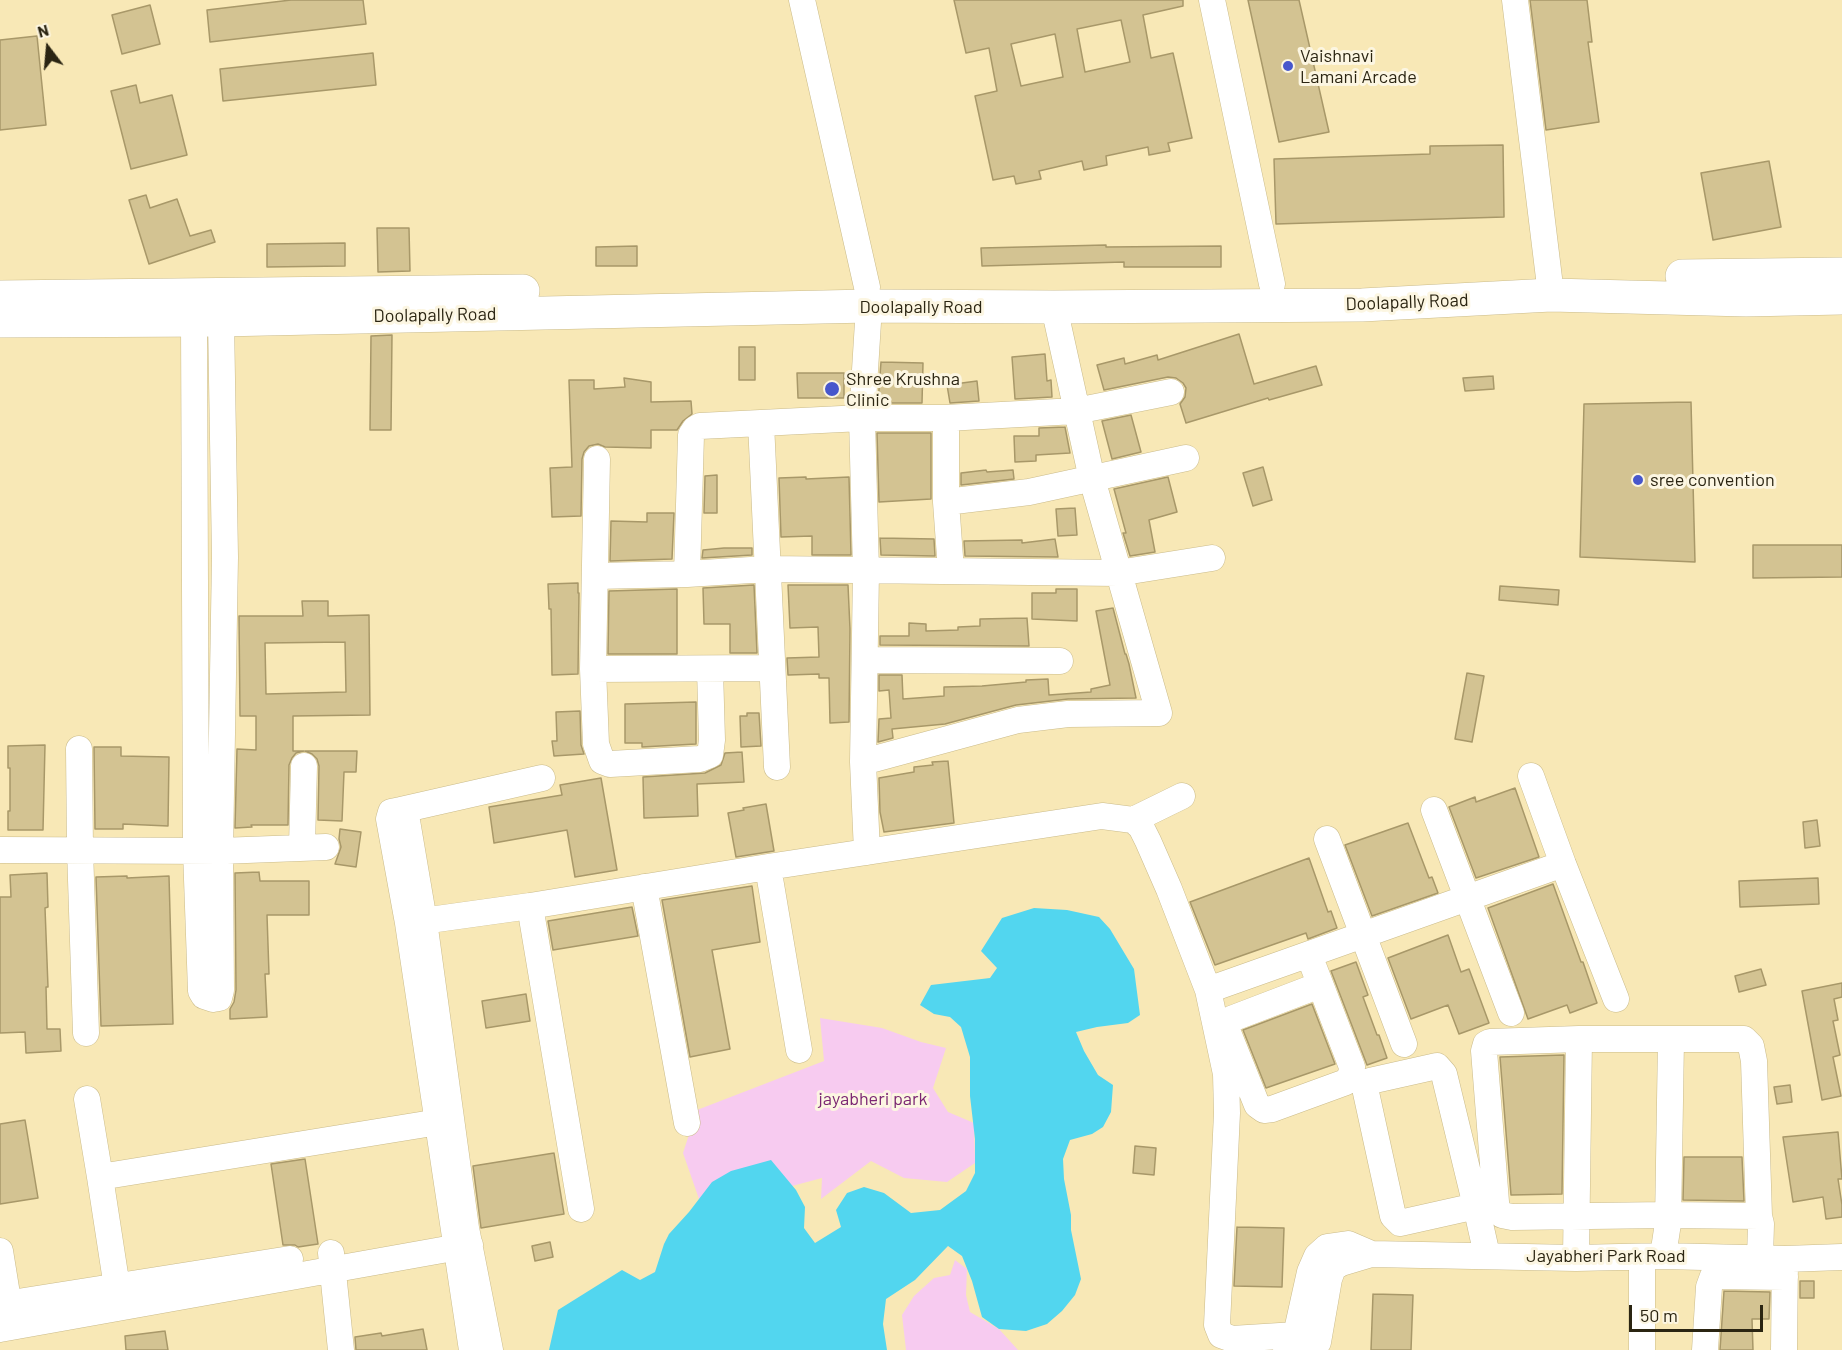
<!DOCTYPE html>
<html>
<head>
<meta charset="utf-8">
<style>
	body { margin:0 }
	#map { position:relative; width:1842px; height:1350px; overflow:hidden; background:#f8e8b6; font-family:Barlow,sans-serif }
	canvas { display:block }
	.north { position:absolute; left:18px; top:18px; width:60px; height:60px; -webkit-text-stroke:4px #fcf6e2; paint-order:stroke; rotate:344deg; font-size:16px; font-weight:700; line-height:24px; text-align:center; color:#2b2512 }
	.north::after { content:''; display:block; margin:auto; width:21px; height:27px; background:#2b2512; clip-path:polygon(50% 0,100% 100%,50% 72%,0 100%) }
	.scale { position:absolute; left:1629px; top:1305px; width:134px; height:27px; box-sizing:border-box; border:3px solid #2b2512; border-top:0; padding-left:8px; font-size:18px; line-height:21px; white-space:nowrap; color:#2b2512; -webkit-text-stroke:4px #fcf6e2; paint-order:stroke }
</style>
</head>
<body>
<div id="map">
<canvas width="1842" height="1350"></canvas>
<div class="north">N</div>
<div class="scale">50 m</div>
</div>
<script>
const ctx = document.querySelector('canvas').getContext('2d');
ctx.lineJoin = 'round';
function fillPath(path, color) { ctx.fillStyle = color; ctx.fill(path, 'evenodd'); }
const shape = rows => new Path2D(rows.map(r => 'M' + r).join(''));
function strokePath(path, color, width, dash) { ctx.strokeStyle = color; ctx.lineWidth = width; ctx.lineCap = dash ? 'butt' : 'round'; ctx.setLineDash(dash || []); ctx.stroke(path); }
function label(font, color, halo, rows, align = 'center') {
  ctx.font = font + ' Barlow,sans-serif'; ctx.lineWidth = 6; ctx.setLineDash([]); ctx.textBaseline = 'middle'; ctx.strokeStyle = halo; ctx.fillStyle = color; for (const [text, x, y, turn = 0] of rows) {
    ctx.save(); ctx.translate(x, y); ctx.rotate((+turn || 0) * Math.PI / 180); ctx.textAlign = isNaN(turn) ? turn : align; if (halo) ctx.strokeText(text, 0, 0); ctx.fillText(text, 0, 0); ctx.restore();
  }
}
fillPath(shape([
	[820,1018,882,1028,921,1042,946,1048,933,1088,948,1112,974,1123,975,1163,947,1182,904,1178,871,1161,821,1199,822,1178,792,1186,774,1165,699,1199,683,1153,697,1110,824,1061],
	[955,1260,967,1269,966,1295,970,1312,999,1329,1018,1350,906,1350,902,1315,914,1296,934,1278,950,1275]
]), '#f7cbf0');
fillPath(shape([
	[1034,908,1067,910,1099,917,1110,929,1134,969,1140,1015,1128,1023,1097,1027,1076,1032,1084,1051,1098,1075,1113,1085,1111,1112,1103,1127,1092,1134,1070,1140,1063,1159,1064,1179,1071,1215,1071,1230,1081,1279,1075,1295,1062,1311,1047,1324,1026,1331,999,1329,982,1317,972,1281,962,1256,948,1246,915,1280,886,1299,883,1324,887,1350,549,1350,558,1310,622,1270,640,1280,655,1272,664,1244,669,1234,689,1212,712,1182,731,1171,771,1160,796,1190,805,1207,804,1228,815,1243,841,1227,836,1210,847,1193,864,1187,884,1193,911,1213,940,1210,966,1191,975,1173,975,1139,970,1096,970,1057,961,1027,950,1017,934,1014,920,1005,931,985,990,978,997,968,981,951,1002,918]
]), '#52d6ef');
const building = shape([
	[291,0,363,0,366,24,210,42,207,10,291,0],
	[954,0,1183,0,1183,6,1143,15,1151,58,1173,53,1192,138,1168,143,1170,151,1149,155,1148,147,1106,156,1107,165,1084,170,1082,161,1039,171,1041,179,1016,184,1014,176,993,180,975,96,997,91,989,48,966,53,954,0],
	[1121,20,1130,62,1085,72,1077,29,1121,20],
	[1055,34,1063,77,1021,86,1011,44,1055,34],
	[1248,0,1299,0,1329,132,1279,142,1248,0],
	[1530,0,1587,0,1592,42,1588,42,1599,122,1546,130,1530,0],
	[150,5,160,44,122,54,112,15,150,5],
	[37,36,46,125,0,130,0,40,37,36],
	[373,53,376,85,223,101,220,69,373,53],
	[136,85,140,103,172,95,187,155,131,169,111,91,136,85],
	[1503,145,1504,217,1276,224,1274,159,1430,154,1430,146,1503,145],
	[1769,161,1781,227,1713,240,1701,173,1769,161],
	[146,195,150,208,177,199,190,236,211,230,215,242,149,264,129,200,146,195],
	[377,228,409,228,410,271,378,272,377,228],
	[345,243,345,266,267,267,267,244,345,243],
	[1106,245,1106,247,1221,246,1221,267,1124,267,1124,262,982,266,981,248,1106,245],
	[637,246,637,266,596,266,596,247,637,246],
	[1239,334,1254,384,1316,366,1322,385,1269,400,1268,398,1186,423,1180,404,1185,397,1186,388,1183,383,1176,378,1168,377,1104,390,1097,365,1124,358,1125,364,1157,355,1158,360,1239,334],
	[392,335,391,430,370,430,371,336,392,335],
	[739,347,755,347,755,380,739,380,739,347],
	[1045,354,1047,381,1051,380,1052,397,1015,399,1012,357,1045,354],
	[881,362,923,363,922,403,878,403,881,362],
	[797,373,844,373,844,398,798,398,797,373],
	[1493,376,1494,389,1465,391,1463,378,1493,376],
	[624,378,651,382,651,402,691,401,692,414,683,421,677,430,651,430,651,448,605,447,598,444,589,446,584,452,582,459,581,516,552,517,550,468,572,467,569,380,594,380,594,389,625,387,624,378],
	[977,381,979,401,950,403,947,385,977,381],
	[1691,402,1695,562,1580,557,1584,404,1691,402],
	[1131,415,1141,452,1112,459,1102,421,1131,415],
	[1065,427,1070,453,1036,455,1036,461,1015,462,1014,436,1039,436,1039,428,1065,427],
	[877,433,931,433,931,499,879,502,877,433],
	[1263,467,1272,500,1253,506,1243,473,1263,467],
	[986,470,987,472,1013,470,1014,479,961,485,961,473,986,470],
	[717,475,717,513,704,513,705,476,717,475],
	[806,477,806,479,849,477,851,555,812,555,812,536,781,537,779,478,806,477],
	[1168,477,1177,512,1149,520,1155,552,1130,556,1123,533,1126,533,1114,489,1168,477],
	[1075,508,1077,535,1058,536,1056,509,1075,508],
	[647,513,674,513,672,559,610,561,611,521,647,522,647,513],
	[880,538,934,539,935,556,881,555,880,538],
	[1055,539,1058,557,965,556,964,541,1022,540,1022,543,1055,539],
	[1753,545,1842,545,1842,577,1753,578,1753,545],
	[724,548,752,548,752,555,702,558,703,550,724,548],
	[578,583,578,593,579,593,578,674,552,675,551,609,549,609,548,584,578,583],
	[754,585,757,653,730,653,730,624,704,624,703,588,754,585],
	[788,585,848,585,850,629,849,722,830,723,829,678,819,678,819,674,788,675,787,658,819,657,818,627,790,628,788,585],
	[1500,586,1559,590,1558,605,1499,600,1500,586],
	[677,589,677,654,608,654,609,591,677,589],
	[1056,589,1077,589,1077,621,1032,619,1032,593,1056,593,1056,589],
	[302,601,328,601,328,616,369,615,370,715,293,716,293,751,304,751,296,753,292,758,289,765,288,825,251,825,252,827,235,828,237,749,256,750,256,716,240,716,239,616,303,616,302,601],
	[345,642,346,692,266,694,265,643,345,642],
	[1113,608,1125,654,1126,654,1129,664,1136,698,1068,699,1016,705,945,724,892,729,893,738,878,742,879,719,891,718,889,690,879,691,879,675,902,675,903,699,944,696,944,687,982,686,1026,682,1026,680,1048,679,1049,695,1091,692,1091,689,1110,685,1096,611,1113,608],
	[1027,618,1029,646,880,645,880,636,909,636,909,623,926,624,926,631,958,630,958,627,980,626,980,619,1027,618],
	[1467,673,1484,676,1472,742,1455,739,1467,673],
	[696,702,696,744,642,747,642,743,625,743,625,704,696,702],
	[580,711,581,745,584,754,554,756,552,741,557,741,556,712,580,711],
	[747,713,759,713,761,746,741,747,740,716,747,716,747,713],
	[45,745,43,830,8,830,8,811,10,811,10,768,8,768,8,746,45,745],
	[94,747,121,747,121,756,169,757,168,826,123,824,123,829,95,829,94,747],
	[305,751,357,751,356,772,344,772,342,821,318,820,319,766,317,759,312,754,305,751],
	[742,752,744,782,697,784,698,816,644,818,643,777,705,773,721,765,725,753,742,752],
	[948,761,954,823,884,832,880,812,879,778,914,772,914,767,933,765,932,762,948,761],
	[601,778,617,870,575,877,567,830,494,843,489,807,562,795,560,785,601,778],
	[1515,788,1539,857,1476,878,1449,807,1475,797,1476,802,1515,788],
	[766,804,774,851,736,857,728,813,744,810,743,808,766,804],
	[1817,820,1820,846,1805,848,1803,822,1817,820],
	[1408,823,1429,878,1432,877,1438,893,1372,916,1345,845,1408,823],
	[340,829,361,832,356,867,335,864,341,847,339,839,340,829],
	[1309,858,1328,912,1331,911,1337,928,1308,939,1306,933,1215,965,1190,902,1309,858],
	[259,872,260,881,309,881,309,915,267,915,269,974,265,974,267,1017,230,1019,230,1009,234,1002,236,990,235,873,259,872],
	[47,873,48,907,45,908,48,987,46,987,47,1029,60,1029,61,1051,26,1053,25,1032,0,1033,0,897,11,897,10,875,47,873],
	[127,876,127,878,169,876,173,1024,101,1026,96,877,127,876],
	[1818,878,1819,904,1740,907,1739,881,1818,878],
	[1553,884,1581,962,1583,962,1597,1003,1570,1013,1567,1005,1528,1019,1488,908,1553,884],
	[752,886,760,942,712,950,730,1049,690,1057,662,900,752,886],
	[632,907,638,936,553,950,548,921,632,907],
	[1448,935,1461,972,1469,969,1489,1023,1459,1034,1448,1005,1411,1019,1388,958,1448,935],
	[1356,962,1368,995,1363,997,1377,1035,1379,1035,1387,1058,1367,1065,1331,971,1356,962],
	[1761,969,1766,985,1739,992,1735,976,1761,969],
	[1842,983,1842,997,1834,999,1838,1020,1833,1021,1840,1055,1833,1057,1841,1096,1822,1100,1802,991,1842,983],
	[526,994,530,1021,486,1028,482,1001,526,994],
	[1312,1004,1335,1064,1266,1088,1243,1030,1312,1004],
	[1564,1055,1562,1194,1511,1195,1500,1057,1564,1055],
	[1790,1085,1792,1102,1777,1104,1774,1087,1790,1085],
	[25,1120,38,1198,0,1204,0,1124,25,1120],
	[1838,1132,1842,1179,1838,1179,1842,1205,1842,1217,1826,1219,1823,1197,1793,1202,1783,1137,1838,1132],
	[1135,1146,1156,1148,1154,1175,1133,1173,1135,1146],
	[554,1153,564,1214,481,1228,473,1166,554,1153],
	[1684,1157,1742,1157,1744,1201,1683,1200,1684,1157],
	[305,1159,318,1244,298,1247,295,1245,283,1245,271,1164,305,1159],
	[1237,1227,1284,1228,1282,1287,1234,1286,1237,1227],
	[550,1242,553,1257,535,1261,532,1246,550,1242],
	[1800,1281,1814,1281,1814,1298,1800,1298,1800,1281],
	[1724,1291,1770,1292,1769,1319,1752,1319,1753,1350,1720,1350,1724,1291],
	[1373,1294,1413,1295,1411,1350,1371,1350,1373,1294],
	[423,1329,427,1350,356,1350,355,1337,381,1333,382,1336,423,1329],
	[165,1331,168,1350,126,1350,125,1336,165,1331]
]);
fillPath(building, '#d3c392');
strokePath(building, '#a89869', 1.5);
const minor = shape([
	[802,0,867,287],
	[1212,0,1272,284],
	[1515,0,1549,278],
	[194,320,196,851,201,991,204,996,213,999,219,998,221,990,220,851,225,557,221,320],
	[946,418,946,502,951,571],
	[761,423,777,767],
	[597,459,593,669,596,744,602,761,610,764,700,759,710,755,712,740,710,669],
	[946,502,1029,492,1186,458],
	[687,574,691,435,695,429,700,426,862,418,946,418,1076,411,1171,392],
	[595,576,687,574,767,569,1118,573,1212,558],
	[865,660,1060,661],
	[593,669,771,668],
	[79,749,80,849,86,1033],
	[863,762,1018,720,1068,714,1159,713,1092,479,1054,307],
	[1531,776,1563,864,1616,999],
	[401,810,542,778],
	[1434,810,1511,1013],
	[1133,820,1182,796],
	[1327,839,1404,1044],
	[302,846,304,766],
	[0,850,220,851,326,847],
	[867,852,863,762,866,571,862,418,869,306],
	[768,867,799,1050],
	[644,887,687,1123],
	[530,906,581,1209],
	[408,923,530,906,768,867,1102,816,1133,820,1141,827,1148,841,1169,889,1208,990,1226,1074,1227,1113,1217,1325,1221,1335,1232,1339,1296,1335,1318,1342],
	[1309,955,1352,1067,1351,1075,1346,1082,1272,1109,1264,1110,1257,1105,1227,1030,1227,1024,1231,1019,1320,985],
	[1208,990,1563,864],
	[87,1099,100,1177],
	[1476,1206,1400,1223,1393,1216,1365,1088,1370,1081,1437,1066,1444,1074,1476,1206,1487,1255],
	[1759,1216,1667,1215,1512,1217,1502,1215,1497,1209,1496,1202,1484,1051,1486,1044,1490,1042,1579,1039,1744,1039,1751,1046,1754,1061,1759,1216,1761,1224,1760,1258],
	[0,1251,11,1319],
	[331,1253,341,1350],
	[1663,1256,1668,1223,1671,1040],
	[1576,1258,1579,1039],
	[0,1305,290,1259],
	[120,1307,100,1177,451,1120],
	[0,1329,470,1245],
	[1286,1348,1296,1335,1310,1272,1317,1256,1327,1247,1348,1244,1369,1253],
	[472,1350,408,923,389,819,391,812,401,810,406,815,424,921,466,1228,490,1350],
	[1313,1350,1318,1342,1329,1279,1333,1268,1341,1263,1371,1254,1576,1258,1663,1256,1785,1259,1842,1257],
	[1642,1350,1642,1257],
	[1705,1350,1709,1287,1713,1276,1785,1277],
	[1784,1350,1785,1260]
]);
const major = shape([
	[1682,276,1842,274],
	[0,297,523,291],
	[0,321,221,320,869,306,1054,307,1362,305,1551,295,1746,300,1842,298]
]);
strokePath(minor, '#cabb8a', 27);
strokePath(major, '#cabb8a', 34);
strokePath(minor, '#fff', 26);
strokePath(major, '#fff', 33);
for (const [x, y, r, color] of [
	[1288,66,6,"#4757cc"],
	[832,389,8,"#4757cc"],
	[1638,480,6,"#4757cc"]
]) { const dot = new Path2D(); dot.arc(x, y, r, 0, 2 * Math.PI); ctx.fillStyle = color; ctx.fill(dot); strokePath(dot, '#fcf6e2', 2); }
label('18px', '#2b2512', '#fcf6e2', [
	["Vaishnavi",1300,56],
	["Lamani Arcade",1300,77],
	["Shree Krushna",846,379],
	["Clinic",846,400],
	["sree convention",1650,480]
], 'left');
label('18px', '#2b2512', '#fcf6e2', [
	["Doolapally Road",1407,302,-2],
	["Doolapally Road",921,307],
	["Doolapally Road",435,315,-1],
	["Jayabheri Park Road",1606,1256]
]);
label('18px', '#7b2672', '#fcf6e2', [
	["jayabheri park",873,1099]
]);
</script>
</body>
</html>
